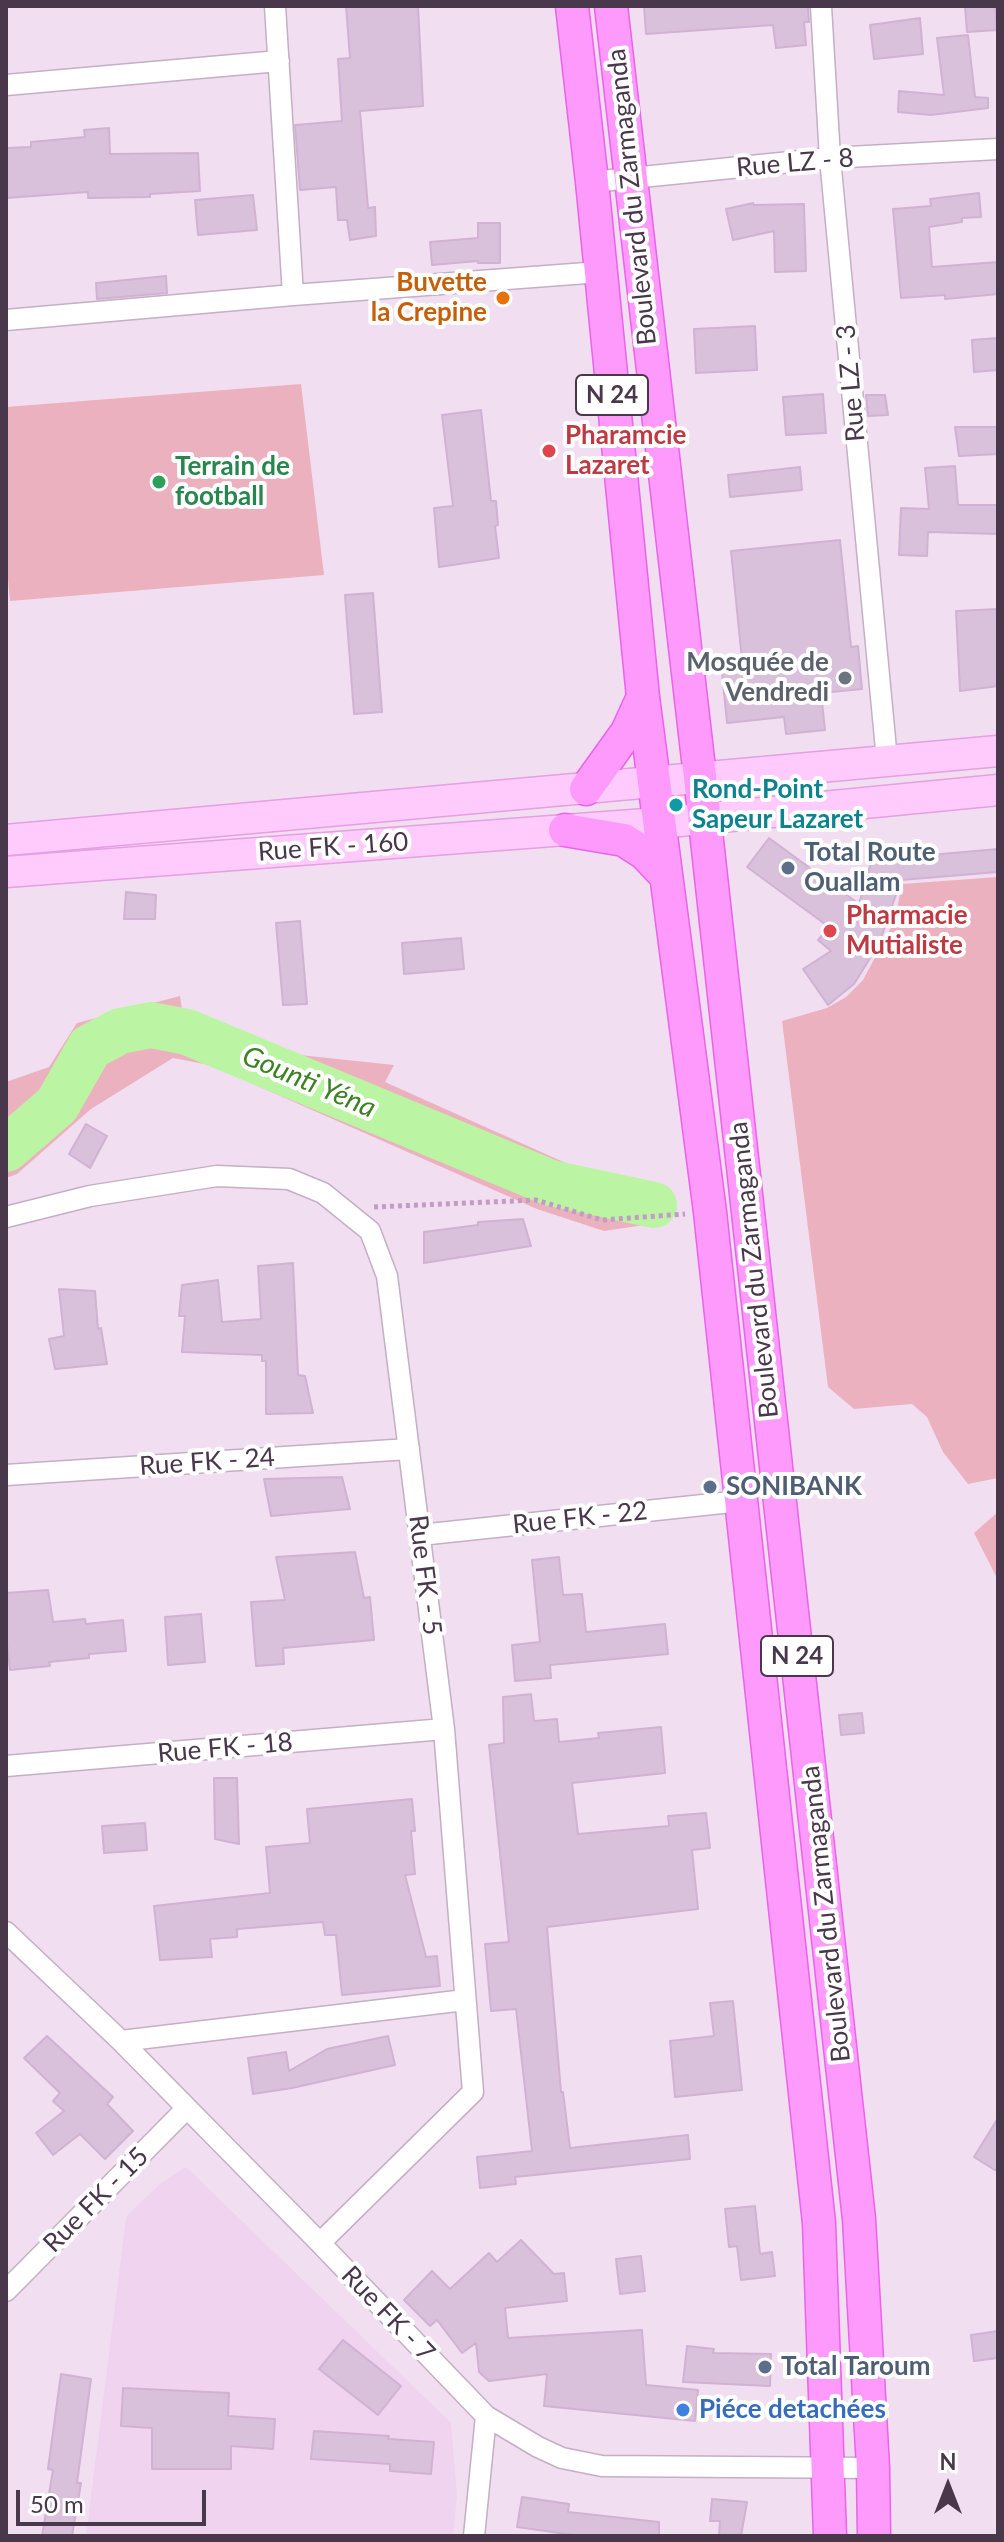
<!DOCTYPE html>
<html>
<head>
<meta charset="utf-8">
<style>
	body { margin:0 }
	#map { position:relative; width:1004px; height:2542px; overflow:hidden; background:#f6eaf6; font-family:Lato,sans-serif }
	canvas { display:block }
	.frame { position:absolute; inset:0; border:8px solid #49374b; pointer-events:none }
	.north { position:absolute; left:908px; top:2446px; width:80px; height:80px; -webkit-text-stroke:6px #fff; paint-order:stroke; rotate:0deg; font-size:22px; font-weight:700; line-height:32px; text-align:center; color:#49374b }
	.north::after { content:''; display:block; margin:auto; width:28px; height:36px; background:#49374b; clip-path:polygon(50% 0,100% 100%,50% 72%,0 100%) }
	.scale { position:absolute; left:16px; top:2490px; width:190px; height:36px; box-sizing:border-box; border:4px solid #49374b; border-top:0; padding-left:10px; font-size:24px; line-height:28px; white-space:nowrap; color:#49374b; -webkit-text-stroke:6px #fff; paint-order:stroke }
</style>
</head>
<body>
<div id="map">
<canvas width="1004" height="2542"></canvas>
<div class="frame"></div>
<div class="north">N</div>
<div class="scale">50 m</div>
</div>
<script>
const ctx = document.querySelector('canvas').getContext('2d');
ctx.lineJoin = 'round';
function fillPath(path, color) { ctx.fillStyle = color; ctx.fill(path, 'evenodd'); }
const shape = rows => new Path2D(rows.map(r => 'M' + r).join(''));
function strokePath(path, color, width, dash) { ctx.strokeStyle = color; ctx.lineWidth = width; ctx.lineCap = dash ? 'butt' : 'round'; ctx.setLineDash(dash || []); ctx.stroke(path); }
function label(font, color, halo, rows, align = 'center') {
  ctx.font = font + ' Lato,sans-serif'; ctx.lineWidth = 8; ctx.setLineDash([]); ctx.textBaseline = 'middle'; ctx.strokeStyle = halo; ctx.fillStyle = color; for (const [text, x, y, turn = 0] of rows) {
    ctx.save(); ctx.translate(x, y); ctx.rotate((+turn || 0) * Math.PI / 180); ctx.textAlign = isNaN(turn) ? turn : align; if (halo) ctx.strokeText(text, 0, 0); ctx.fillText(text, 0, 0); ctx.restore();
  }
}
fillPath(shape([
	[6,6,998,6,998,2536,6,2536]
]), '#f1dff1');
fillPath(shape([
	[186,2167,451,2423,457,2496,453,2536,86,2536,126,2217,161,2183]
]), '#f0d3ef');
fillPath(shape([
	[301,384,324,575,10,601,6,557,6,407],
	[998,877,998,1478,968,1484,943,1452,927,1417,912,1404,854,1409,828,1387,782,1021,827,1008,846,997,863,980,895,920,902,884],
	[180,996,187,1043,394,1065,385,1082,617,1186,654,1205,658,1223,604,1231,537,1209,210,1065,173,1058,91,1109,17,1174,6,1178,6,1082,49,1067,77,1023],
	[998,1512,998,1580,974,1533]
]), '#ecb1bf');
strokePath(shape([
	[6,1149,57,1105,90,1047,120,1031,151,1025,187,1032,551,1183,654,1205]
]), '#bbf5a4', 46);
const building = shape([
	[346,6,418,6,423,106,360,111,368,208,375,207,376,236,350,240,347,220,338,220,336,187,300,190,295,125,342,121,338,59,350,58,346,6],
	[644,6,808,6,809,22,804,22,806,45,776,48,773,25,646,34,644,6],
	[965,6,995,6,997,30,967,32,965,6],
	[920,18,923,54,874,59,870,25,920,18],
	[968,35,975,97,988,98,988,108,931,115,898,112,899,91,944,95,937,38,968,35],
	[109,128,110,154,198,153,200,191,150,194,150,197,88,198,88,192,6,198,6,148,31,147,31,142,85,137,84,130,109,128],
	[979,193,981,217,962,218,962,222,929,227,932,267,998,262,998,294,945,299,945,295,901,298,893,209,931,206,930,199,979,193],
	[253,195,257,230,198,235,195,200,253,195],
	[753,203,754,205,804,204,806,271,775,272,774,231,733,240,726,209,753,203],
	[478,223,500,223,500,263,478,263,478,261,432,265,430,242,478,238,478,223],
	[166,276,167,293,97,299,96,283,166,276],
	[755,326,757,370,696,373,694,329,755,326],
	[998,338,998,370,974,372,972,340,998,338],
	[823,394,826,433,786,435,783,397,823,394],
	[866,395,885,395,888,415,868,416,866,395],
	[481,410,491,501,496,501,498,525,495,526,499,558,439,567,434,508,453,506,442,415,481,410],
	[955,427,998,427,998,454,959,456,955,427],
	[955,466,958,505,998,505,998,534,928,532,927,556,899,555,901,508,929,509,925,468,955,466],
	[800,467,802,490,730,497,728,475,800,467],
	[840,540,851,647,858,646,862,689,821,693,825,730,786,734,784,717,727,723,722,673,743,670,731,551,840,540],
	[373,593,382,712,354,714,345,595,373,593],
	[998,609,998,686,960,691,956,611,998,609],
	[769,838,859,904,875,849,907,857,998,849,998,872,901,880,879,944,854,984,828,1005,803,969,831,951,818,940,829,927,747,867,769,838],
	[126,892,156,895,155,919,124,919,126,892],
	[300,921,307,1004,283,1005,276,923,300,921],
	[461,938,464,969,404,974,402,943,461,938],
	[86,1124,107,1136,90,1168,69,1154,86,1124],
	[523,1219,531,1246,424,1263,424,1232,478,1225,478,1222,523,1219],
	[293,1263,298,1375,305,1376,313,1413,266,1414,266,1361,262,1361,262,1355,182,1352,185,1316,179,1316,182,1285,218,1280,222,1322,261,1319,258,1266,293,1263],
	[59,1289,95,1291,98,1329,101,1328,107,1364,55,1369,49,1339,64,1336,59,1289],
	[342,1477,350,1509,271,1516,264,1479,342,1477],
	[355,1552,364,1598,370,1597,374,1640,283,1648,284,1664,256,1666,251,1602,285,1600,276,1557,355,1552],
	[559,1557,563,1595,582,1594,586,1632,665,1624,668,1654,550,1665,551,1678,515,1681,512,1645,540,1642,532,1560,559,1557],
	[48,1590,53,1622,85,1619,86,1624,123,1620,126,1651,89,1654,89,1658,49,1662,50,1666,10,1670,6,1636,6,1593,48,1590],
	[201,1614,205,1662,168,1665,165,1617,201,1614],
	[531,1694,534,1721,557,1719,559,1742,599,1738,598,1733,661,1727,665,1773,572,1783,578,1834,669,1826,668,1816,706,1813,710,1848,692,1850,698,1909,547,1927,561,2092,563,2092,570,2148,688,2135,690,2159,515,2177,516,2184,480,2188,477,2157,532,2151,516,2009,491,2011,485,1944,509,1942,489,1745,504,1743,503,1697,531,1694],
	[862,1713,864,1733,841,1735,839,1715,862,1713],
	[214,1778,237,1778,239,1844,215,1839,214,1778],
	[412,1799,415,1831,411,1831,415,1874,405,1875,426,1957,437,1956,440,1986,342,1995,336,1935,325,1935,323,1922,237,1929,237,1937,210,1939,212,1957,160,1960,154,1906,270,1893,266,1847,310,1843,307,1809,412,1799],
	[145,1823,147,1850,104,1853,102,1826,145,1823],
	[733,2001,742,2090,675,2097,670,2041,714,2036,710,2003,733,2001],
	[47,2036,113,2097,107,2104,133,2131,105,2159,80,2134,53,2155,36,2133,64,2111,53,2101,60,2093,24,2058,47,2036],
	[388,2036,395,2065,292,2088,253,2094,248,2058,286,2052,289,2071,327,2049,388,2036],
	[998,2118,998,2172,974,2157,998,2118],
	[755,2206,760,2254,772,2252,775,2276,741,2280,737,2246,729,2247,725,2209,755,2206],
	[521,2240,554,2274,564,2273,567,2301,505,2308,508,2338,642,2330,646,2385,698,2390,695,2421,544,2406,547,2374,489,2381,479,2372,476,2343,462,2353,437,2320,430,2326,404,2300,432,2271,450,2289,489,2253,497,2262,521,2240],
	[641,2256,645,2291,620,2294,616,2259,641,2256],
	[998,2331,998,2358,974,2361,971,2335,998,2331],
	[343,2340,401,2386,378,2415,319,2369,343,2340],
	[687,2346,714,2349,713,2353,771,2354,770,2386,683,2382,687,2346],
	[61,2374,91,2379,77,2483,81,2483,72,2536,42,2536,53,2470,48,2469,61,2374],
	[123,2388,229,2393,228,2416,275,2419,273,2449,231,2446,231,2469,152,2469,152,2428,121,2426,123,2388],
	[314,2431,389,2436,388,2439,434,2442,431,2474,390,2471,390,2464,311,2459,314,2431],
	[522,2497,569,2504,568,2512,659,2522,659,2536,580,2536,517,2527,522,2497],
	[712,2499,747,2502,741,2536,719,2536,720,2521,710,2521,712,2499]
]);
fillPath(building, '#d9c1db');
strokePath(building, '#d1b1d4', 2);
const street = shape([
	[275,6,293,295],
	[821,6,830,158,887,760],
	[6,85,279,61],
	[592,182,830,158,998,149],
	[6,320,293,295,600,272],
	[6,1217,90,1196,217,1176,289,1179,323,1193,370,1231,387,1276,444,1729,473,2092,320,2243],
	[6,1475,409,1449],
	[420,1535,741,1501],
	[6,1766,444,1729],
	[6,1932,121,2041,320,2243,486,2416,538,2447,562,2458,602,2466,873,2468],
	[121,2041,465,2000],
	[6,2291,187,2108],
	[474,2536,486,2416]
]);
const secondary = shape([
	[6,840,998,751],
	[6,872,659,823,998,790]
]);
const primary = shape([
	[572,6,592,182,643,697,710,1212,819,2223,830,2536],
	[611,6,700,777,859,2219,873,2468,874,2536],
	[586,789,627,732,643,697],
	[565,830,624,840,644,853,666,876]
]);
strokePath(street, '#c4afc5', 23);
strokePath(secondary, '#e59fe2', 33);
strokePath(primary, '#ec62eb', 35);
strokePath(shape([
	[374,1207,536,1200,602,1220,685,1214]
]), '#c39cc5', 5, [4, 4]);
strokePath(street, '#fff', 20);
strokePath(secondary, '#ffcbfc', 30);
strokePath(primary, '#ff9afd', 32);
for (const [x, y, r, color] of [
	[503,298,8,"#e8710a"],
	[549,451,8,"#e0444e"],
	[159,482,8,"#2e9e5b"],
	[845,678,8,"#6b7280"],
	[676,805,8,"#0f9aa8"],
	[788,868,8,"#5c6f8a"],
	[830,931,8,"#e0444e"],
	[710,1487,8,"#5c6f8a"],
	[765,2367,8,"#5c6f8a"],
	[683,2410,8,"#3f7fe0"]
]) { const dot = new Path2D(); dot.arc(x, y, r, 0, 2 * Math.PI); ctx.fillStyle = color; ctx.fill(dot); strokePath(dot, '#fff', 3); }
for (const [x, y, w] of [
	[612,395,72],
	[797,1656,72]
]) { const box = new Path2D(); box.roundRect(x - w / 2, y - 20, w, 40, 6); ctx.fillStyle = '#fff'; ctx.fill(box); strokePath(box, '#49374b', 2); }
label('bold 24px', '#49374b', null, [
	["N 24",612,395],
	["N 24",797,1656]
]);
label('26px', '#49374b', '#fff', [
	["Rue LZ - 8",795,163,-5],
	["Boulevard du Zarmaganda",632,197,-96],
	["Rue LZ - 3",851,383,-95],
	["Rue FK - 160",333,847,-4],
	["Boulevard du Zarmaganda",754,1270,-96],
	["Rue FK - 24",207,1462,-4],
	["Rue FK - 22",580,1518,-6],
	["Rue FK - 5",425,1575,83],
	["Rue FK - 18",225,1748,-5],
	["Boulevard du Zarmaganda",826,1914,-96],
	["Rue FK - 15",96,2200,-45],
	["Rue FK - 7",388,2314,46]
]);
label('bold 26px', '#c56008', '#fff', [
	["Buvette",487,283],
	["la Crepine",487,313]
], 'right');
label('bold 26px', '#be3a42', '#fff', [
	["Pharamcie",565,436],
	["Lazaret",565,466],
	["Pharmacie",846,916],
	["Mutialiste",846,946]
], 'left');
label('bold 26px', '#27864d', '#fff', [
	["Terrain de",175,467],
	["football",175,497]
], 'left');
label('bold 26px', '#5b616d', '#fff', [
	["Mosquée de",829,663],
	["Vendredi",829,693]
], 'right');
label('bold 26px', '#0d838f', '#fff', [
	["Rond-Point",692,790],
	["Sapeur Lazaret",692,820]
], 'left');
label('bold 26px', '#4e5e75', '#fff', [
	["Total Route",804,853],
	["Ouallam",804,883],
	["SONIBANK",726,1487],
	["Total Taroum",781,2367]
], 'left');
label('bold 26px', '#366cbe', '#fff', [
	["Piéce detachées",699,2410]
], 'left');
label('italic 28px', '#3b8220', '#fff', [
	["Gounti Yéna",309,1082,23]
]);
</script>
</body>
</html>
